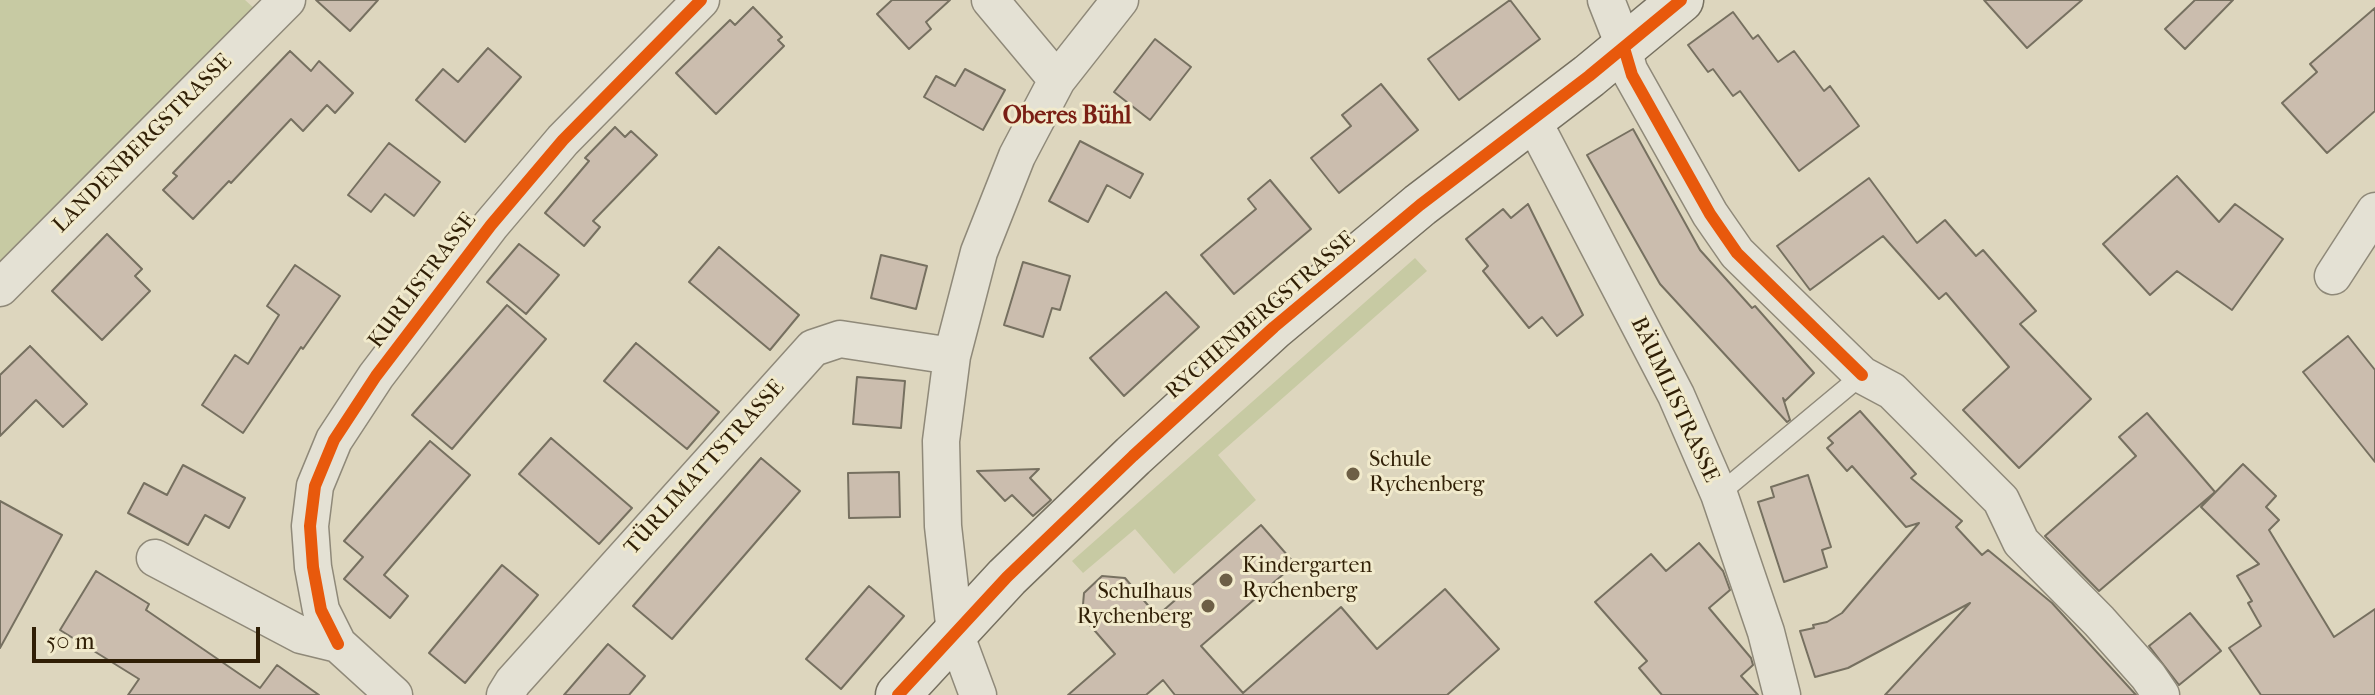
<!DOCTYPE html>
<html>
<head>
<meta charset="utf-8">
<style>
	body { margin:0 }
	#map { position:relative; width:2375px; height:695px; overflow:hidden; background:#ddd6be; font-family:"IM FELL French Canon",serif }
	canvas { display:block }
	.scale { position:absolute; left:32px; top:627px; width:228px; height:36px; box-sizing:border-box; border:4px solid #301f06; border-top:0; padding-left:10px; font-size:24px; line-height:28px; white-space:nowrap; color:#301f06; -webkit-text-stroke:6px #f1eacc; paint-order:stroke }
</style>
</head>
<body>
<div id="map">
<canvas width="2375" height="695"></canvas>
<div class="scale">50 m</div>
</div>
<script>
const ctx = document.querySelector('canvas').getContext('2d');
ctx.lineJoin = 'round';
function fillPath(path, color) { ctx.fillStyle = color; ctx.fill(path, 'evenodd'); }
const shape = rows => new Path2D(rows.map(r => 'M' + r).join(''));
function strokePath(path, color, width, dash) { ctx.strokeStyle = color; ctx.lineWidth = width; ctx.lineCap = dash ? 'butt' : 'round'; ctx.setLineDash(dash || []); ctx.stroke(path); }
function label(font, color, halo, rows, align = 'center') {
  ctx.font = font + ' "IM FELL French Canon",serif'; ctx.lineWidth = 6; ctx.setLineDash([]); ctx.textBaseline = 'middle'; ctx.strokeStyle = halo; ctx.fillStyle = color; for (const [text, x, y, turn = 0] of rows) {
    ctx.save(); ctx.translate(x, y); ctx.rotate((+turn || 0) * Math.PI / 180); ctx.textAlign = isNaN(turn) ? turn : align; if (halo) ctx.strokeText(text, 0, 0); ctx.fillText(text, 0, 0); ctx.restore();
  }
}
fillPath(shape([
	[0,0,245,0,267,20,0,288],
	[1415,258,1427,271,1218,455,1256,500,1174,574,1135,529,1083,573,1072,561]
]), '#c7caa3');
const building = shape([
	[316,0,378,0,350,31,316,0],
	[892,0,950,0,926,22,931,29,909,49,877,14,892,0],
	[1510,0,1540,39,1459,100,1428,59,1510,0],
	[1984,0,2082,0,2027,48,1984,0],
	[2195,0,2233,0,2185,49,2165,29,2195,0],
	[753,7,782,37,778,40,784,46,716,114,676,73,730,20,735,25,753,7],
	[2375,8,2375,111,2327,153,2282,103,2317,72,2310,64,2375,8],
	[1733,12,1753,39,1758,35,1778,62,1794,51,1824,91,1830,86,1859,126,1799,171,1740,91,1733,96,1713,69,1708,72,1688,45,1733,12],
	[1155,39,1191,67,1150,120,1114,92,1155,39],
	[488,48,521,77,465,142,416,100,443,69,458,82,488,48],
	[290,51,311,71,319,61,353,93,335,113,327,105,303,131,291,119,231,183,229,181,193,219,163,190,177,176,173,173,290,51],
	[965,69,1005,90,983,130,924,97,936,76,955,86,965,69],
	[1381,84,1418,130,1339,193,1311,158,1351,126,1342,115,1381,84],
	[615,127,625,137,631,131,657,155,593,221,600,227,584,246,545,213,589,161,585,158,615,127],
	[1633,129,1700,250,1752,308,1755,306,1814,373,1785,401,1783,398,1790,420,1787,422,1660,284,1587,155,1633,129],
	[1080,141,1143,174,1130,198,1107,185,1088,222,1049,201,1080,141],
	[389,143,440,182,414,216,385,194,371,212,348,195,389,143],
	[2177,176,2219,222,2235,204,2283,239,2232,310,2177,271,2150,295,2103,244,2177,176],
	[1869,178,1917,243,1945,220,1976,256,1983,250,2036,311,2020,324,2091,399,2019,468,1963,410,2009,367,1946,293,1939,299,1883,236,1810,290,1777,246,1869,178],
	[1270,180,1311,229,1234,294,1201,255,1256,209,1248,199,1270,180],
	[1528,204,1583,315,1557,336,1542,317,1529,328,1483,271,1488,266,1466,239,1503,209,1511,218,1528,204],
	[107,234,142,269,135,276,150,291,102,340,52,291,107,234],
	[519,244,559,275,526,314,487,282,519,244],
	[719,247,799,315,770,350,689,282,719,247],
	[881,255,927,266,916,309,871,298,881,255],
	[1023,262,1070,276,1060,310,1052,308,1043,337,1004,325,1023,262],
	[295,265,340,296,303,349,301,347,243,433,202,405,235,355,248,364,279,315,267,306,295,265],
	[1166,292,1199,327,1124,396,1090,358,1166,292],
	[507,305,546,339,452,449,412,415,507,305],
	[2348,336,2375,370,2375,462,2303,372,2348,336],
	[636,343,719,412,687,449,604,381,636,343],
	[30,346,87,404,63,427,36,400,0,436,0,375,30,346],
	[857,377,905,381,901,428,853,424,857,377],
	[1860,411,1916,474,1911,478,1962,521,1956,527,1982,555,1988,550,2052,603,2136,695,1885,695,1970,603,1848,668,1815,677,1800,631,1814,628,1813,625,1827,622,1842,613,1919,523,1906,527,1852,466,1847,471,1827,448,1833,443,1828,438,1860,411],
	[2147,413,2215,492,2099,591,2045,536,2136,456,2119,437,2147,413],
	[551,438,632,508,599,544,519,474,551,438],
	[430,441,470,475,384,575,408,596,390,618,344,579,363,557,344,541,430,441],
	[761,458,800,491,672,639,633,606,761,458],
	[2243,464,2276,496,2266,507,2279,520,2269,530,2334,637,2375,609,2375,695,2261,695,2229,648,2261,626,2248,603,2252,601,2237,576,2259,564,2201,507,2243,464],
	[183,465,245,498,229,528,205,515,188,545,128,513,144,483,167,495,183,465],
	[1039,469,1030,478,1051,500,1033,516,1012,495,1005,501,977,471,1039,469],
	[899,472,900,517,849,518,848,473,899,472],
	[1808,475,1831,547,1822,550,1827,567,1784,582,1758,502,1774,497,1771,487,1808,475],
	[0,501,62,535,0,648,0,501],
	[1261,525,1295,564,1201,646,1243,693,1341,607,1377,649,1445,589,1499,649,1447,695,1175,695,1163,680,1146,695,1068,695,1115,654,1082,616,1084,593,1102,576,1125,578,1157,616,1261,525],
	[1699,543,1723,571,1730,590,1709,608,1751,658,1753,665,1741,676,1758,695,1662,695,1639,668,1647,661,1595,602,1651,554,1666,571,1699,543],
	[502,565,538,595,465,683,429,653,502,565],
	[96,571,149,604,146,610,260,688,277,665,319,695,128,695,139,679,60,630,96,571],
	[869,586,904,616,841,689,806,659,869,586],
	[2190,613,2221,651,2179,685,2149,646,2190,613],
	[608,644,645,676,629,695,564,695,608,644]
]);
fillPath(building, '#cbbdae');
strokePath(building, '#767060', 2);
const lane = shape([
	[1719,494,1862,375]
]);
const street = shape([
	[990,0,1057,80],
	[1606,0,1619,33,1629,70,1710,214,1737,253,1862,375,1892,391,2001,500,2021,542,2099,621,2148,676,2161,695],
	[1532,119,1676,395,1719,494,1766,632,1782,695],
	[2333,276,2375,211],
	[0,288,287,0],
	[155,558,301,635,338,644,394,695],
	[338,644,321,610,313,567,310,526,315,486,334,440,376,376,491,225,563,140,701,0],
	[505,695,513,682,813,348,840,339,952,356],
	[978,695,955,633,943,526,941,441,952,356,979,252,1017,156,1057,80,1120,0]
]);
const secondary = shape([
	[898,695,1007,577,1133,456,1274,327,1420,205,1589,76,1681,0]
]);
strokePath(lane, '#8f8979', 21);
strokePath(street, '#8f8979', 39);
strokePath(secondary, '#767060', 47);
strokePath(lane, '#e4e1d4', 18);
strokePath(street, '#e4e1d4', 36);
strokePath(secondary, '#e4e1d4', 44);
strokePath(shape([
	[1624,48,1632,75,1710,214,1737,253,1862,375],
	[338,644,321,610,313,567,310,526,315,486,334,440,376,376,491,225,563,140,701,0],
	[898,695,1007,577,1133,456,1274,327,1420,205,1589,76,1681,0]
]), '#e8590c', 12);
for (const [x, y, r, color] of [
	[1353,474,8,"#6d5f46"],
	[1226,580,8,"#6d5f46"],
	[1208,606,8,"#6d5f46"]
]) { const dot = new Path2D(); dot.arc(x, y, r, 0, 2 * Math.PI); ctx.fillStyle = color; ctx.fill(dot); strokePath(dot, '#f1eacc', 3); }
label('22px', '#301f06', '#f1eacc', [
	["LANDENBERGSTRASSE",143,144,-45],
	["KURLISTRASSE",423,281,-53],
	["RYCHENBERGSTRASSE",1261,316,-41],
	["BÄUMLISTRASSE",1674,400,65],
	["TÜRLIMATTSTRASSE",705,468,-48]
]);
label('22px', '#301f06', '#f1eacc', [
	["Schule",1369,461],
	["Rychenberg",1369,486],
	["Kindergarten",1242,567],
	["Rychenberg",1242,592],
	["Schulhaus",1192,593,"right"],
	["Rychenberg",1192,618,"right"]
], 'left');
label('bold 24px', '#7a1f14', '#f1eacc', [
	["Oberes Bühl",1067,117]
]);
</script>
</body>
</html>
